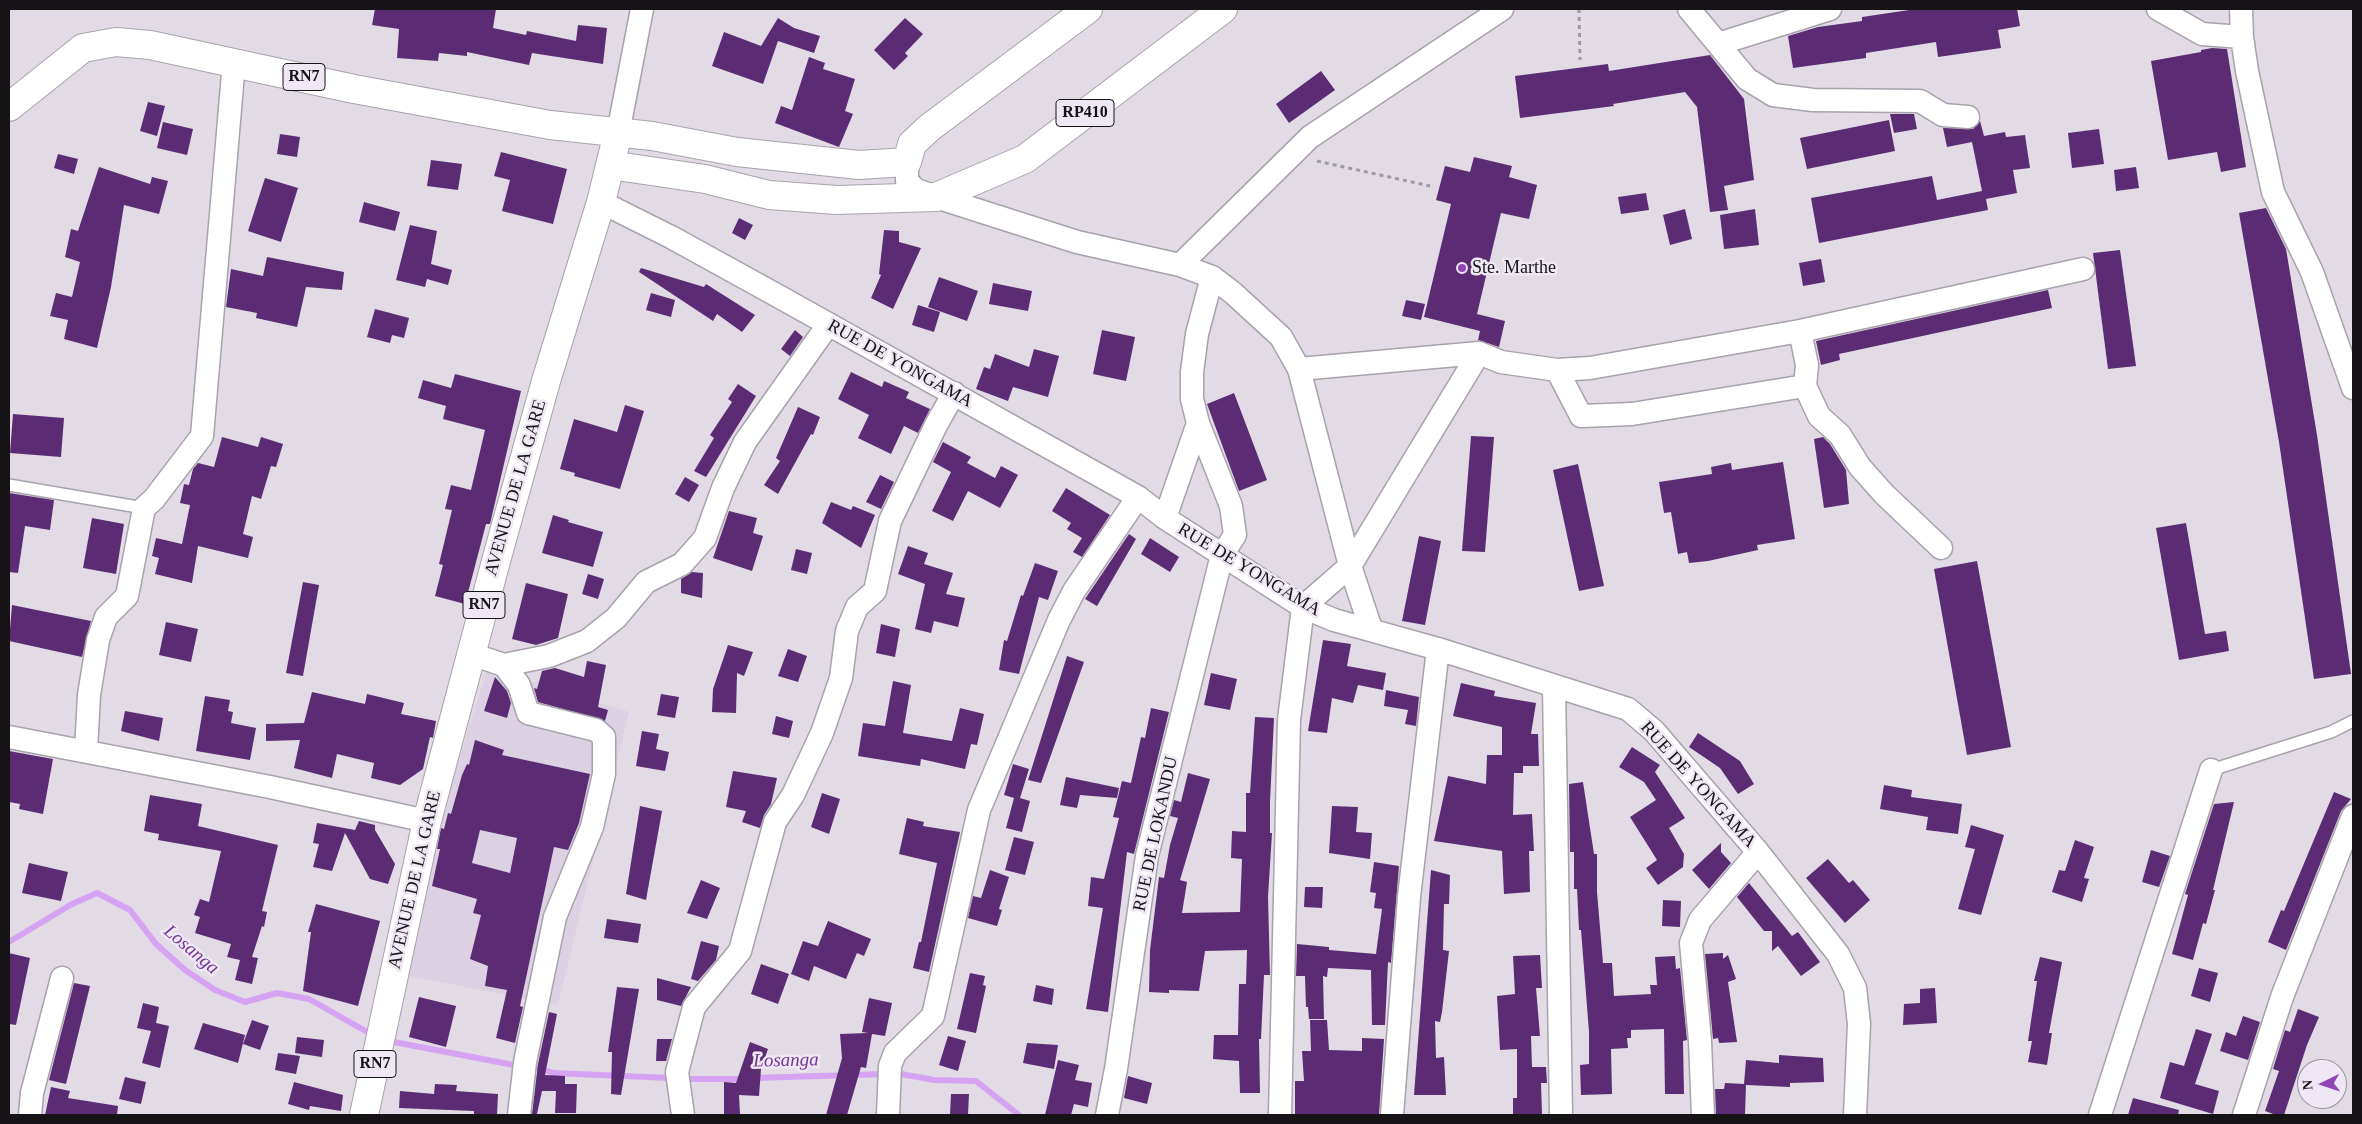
<!DOCTYPE html>
<html>
<head>
<meta charset="utf-8">
<style>
	body { margin:0 }
	#map { position:relative; width:2362px; height:1124px; overflow:hidden; background:#e2dbe6; font-family:"Times New Roman",serif }
	canvas { display:block }
	.frame { position:absolute; inset:0; border:10px solid #161317; pointer-events:none }
	.north { position:absolute; left:2297px; top:1059px; width:50px; height:50px; box-sizing:border-box; background:#efe8f4; border:1px solid #98939c; border-radius:50%; rotate:266deg; font-size:14px; font-weight:700; line-height:20px; text-align:center; color:#161317 }
	.north::after { content:''; display:block; margin:auto; width:18px; height:22px; background:#9044b5; clip-path:polygon(50% 0,100% 100%,50% 72%,0 100%) }
</style>
</head>
<body>
<div id="map">
<canvas width="2362" height="1124"></canvas>
<div class="frame"></div>
<div class="north">N</div>
</div>
<script>
const ctx = document.querySelector('canvas').getContext('2d');
ctx.lineJoin = 'round';
function fillPath(path, color) { ctx.fillStyle = color; ctx.fill(path, 'evenodd'); }
const shape = rows => new Path2D(rows.map(r => 'M' + r).join(''));
function strokePath(path, color, width, dash) { ctx.strokeStyle = color; ctx.lineWidth = width; ctx.lineCap = dash ? 'butt' : 'round'; ctx.setLineDash(dash || []); ctx.stroke(path); }
function label(font, color, halo, rows, align = 'center') {
  ctx.font = font + ' "Times New Roman",serif'; ctx.lineWidth = 5; ctx.setLineDash([]); ctx.textBaseline = 'middle'; ctx.strokeStyle = halo; ctx.fillStyle = color; for (const [text, x, y, turn = 0] of rows) {
    ctx.save(); ctx.translate(x, y); ctx.rotate((+turn || 0) * Math.PI / 180); ctx.textAlign = isNaN(turn) ? turn : align; if (halo) ctx.strokeText(text, 0, 0); ctx.fillText(text, 0, 0); ctx.restore();
  }
}
fillPath(shape([
	[488,667,629,712,558,1005,404,975,439,821]
]), '#dcd1e3');
strokePath(shape([
	[9,942,72,904,97,893,130,910,156,944,185,970,215,990,245,1002,277,993,309,999,369,1033],
	[394,1042,519,1066],
	[531,1066,554,1073,670,1078],
	[901,1074,934,1080,976,1081,1019,1115],
	[754,1078,885,1074],
	[688,1079,744,1079]
]), '#d6a3f3', 6);
fillPath(shape([
	[375,9,496,9,493,28,526,35,527,31,576,41,578,25,607,28,603,64,532,53,529,65,467,52,467,56,439,53,438,61,397,58,399,29,372,25],
	[1916,9,2017,9,2020,26,1998,30,2001,48,1938,57,1936,42,1866,53,1866,58,1793,68,1788,36,1818,27,1862,21,1862,17],
	[778,18,794,28,820,36,814,53,778,41,763,84,712,66,724,32,761,46],
	[905,18,923,34,905,53,908,56,894,70,874,50],
	[2212,48,2227,49,2246,167,2221,172,2217,152,2168,160,2151,61,2201,52,2201,50],
	[1710,55,1744,99,1754,180,1724,186,1728,210,1710,212,1697,107,1685,92,1613,104,1614,106,1520,118,1515,76,1608,64,1609,71],
	[809,57,825,63,823,69,855,79,845,111,853,114,839,147,775,123,781,106,792,110],
	[1321,71,1335,90,1289,123,1276,104],
	[148,102,165,106,157,136,140,131],
	[1890,114,1914,114,1917,129,1894,133],
	[1889,120,1895,151,1807,169,1800,138],
	[1980,121,1984,136,2005,132,2006,137,2025,135,2030,168,2013,170,2017,193,1986,199,1988,210,1819,243,1811,198,1932,176,1937,200,1982,191,1972,142,1947,147,1943,128,1973,129],
	[163,122,193,129,187,155,157,148],
	[2099,129,2104,164,2072,168,2068,133],
	[280,134,300,137,297,157,277,154],
	[501,152,567,169,553,224,502,211,510,180,494,176],
	[58,154,78,159,74,174,54,168],
	[1474,157,1512,166,1509,177,1537,185,1529,219,1501,213,1477,314,1505,321,1499,347,1478,340,1480,331,1424,317,1451,204,1436,200,1445,166,1470,172],
	[431,160,462,164,458,190,427,186],
	[99,167,150,184,152,177,168,181,159,214,124,205,111,287,97,348,64,339,68,320,50,316,56,293,72,297,80,262,65,257,71,229,78,231],
	[2136,167,2139,188,2116,191,2114,170],
	[265,178,298,188,281,242,248,231],
	[1646,193,1649,210,1621,214,1618,197],
	[364,202,400,212,395,231,359,222],
	[2266,208,2286,249,2317,435,2351,674,2314,679,2279,442,2239,213],
	[1685,209,1692,239,1670,245,1663,215],
	[1755,209,1759,245,1724,249,1720,215],
	[739,218,753,225,745,240,732,233],
	[410,225,437,231,431,264,452,270,448,285,427,279,425,287,396,280],
	[884,230,899,231,899,242,921,248,893,309,871,298,881,275,879,274],
	[2120,250,2136,366,2108,369,2093,253],
	[267,257,344,272,342,290,306,287,297,327,256,318,257,313,226,307,231,269,263,276],
	[1821,259,1825,282,1803,286,1799,263],
	[641,268,704,287,706,284,755,315,742,332,717,314,713,321,639,272],
	[939,277,978,291,967,321,928,307],
	[993,283,1032,291,1028,311,989,304],
	[2048,290,2052,308,1839,354,1840,360,1821,365,1816,341],
	[651,293,675,300,671,317,646,310],
	[1406,300,1425,304,1421,320,1402,316],
	[918,305,940,312,934,332,912,325],
	[375,309,409,318,404,338,392,335,390,343,367,337],
	[795,330,803,337,790,356,781,349],
	[1102,330,1135,337,1126,381,1093,374],
	[1034,349,1059,356,1048,397,1013,387,1008,401,976,389,984,367,990,369,995,354,1029,367],
	[851,372,882,387,884,381,909,392,906,398,930,409,918,433,904,426,891,454,858,438,869,415,838,399],
	[455,374,521,391,490,524,486,524,465,604,435,596,443,565,439,564,452,510,445,509,451,485,471,490,485,430,443,419,446,406,418,398,423,380,451,388],
	[738,384,756,396,706,477,694,471,714,438,710,435,732,402,728,399],
	[1234,393,1267,480,1239,491,1207,404],
	[625,405,644,411,620,489,574,476,575,473,560,469,574,419,617,432],
	[798,407,820,417,813,435,811,434,778,494,764,485,780,461,776,458],
	[13,414,64,418,61,457,10,453],
	[1471,436,1494,437,1485,552,1462,551],
	[222,437,258,447,261,437,283,444,276,467,271,466,261,499,252,496,243,534,253,537,248,558,198,546,192,583,155,574,159,558,152,556,156,538,182,544,190,505,180,503,184,484,189,485,193,469,198,463,214,467],
	[1823,437,1830,444,1846,470,1849,504,1824,508,1814,439],
	[943,442,971,457,967,463,995,478,1001,466,1018,475,1000,508,968,491,953,521,932,511,951,472,933,462],
	[1783,462,1795,539,1757,545,1758,550,1708,561,1689,563,1687,552,1678,554,1671,512,1664,513,1659,482,1712,474,1711,467,1731,463,1732,470],
	[1578,464,1604,586,1579,591,1553,470],
	[880,475,894,482,881,509,866,502],
	[685,477,699,485,689,502,675,494],
	[1066,488,1110,515,1082,557,1073,552,1082,538,1067,529,1071,523,1052,511],
	[9,493,54,500,50,530,25,526,18,573,9,572],
	[831,502,851,510,853,506,875,515,861,548,822,523],
	[729,511,757,518,753,533,763,536,752,571,713,558],
	[553,515,569,520,568,522,603,532,593,567,542,553],
	[92,518,124,524,116,574,83,568],
	[2186,523,2205,634,2226,631,2229,651,2179,660,2156,528],
	[1129,534,1136,539,1097,606,1085,599],
	[1419,536,1441,541,1425,625,1402,621],
	[1150,538,1179,557,1170,572,1141,554],
	[908,546,928,553,924,564,953,573,946,594,965,598,958,627,934,621,931,633,915,629,925,584,898,574],
	[796,549,812,553,807,574,791,570],
	[1977,561,2011,747,1967,755,1934,569],
	[1035,563,1058,571,1048,600,1039,597,1019,674,999,670,1004,640,1007,641,1021,595,1023,596],
	[692,572,703,573,702,598,681,593,681,579],
	[588,574,604,579,598,599,582,594],
	[303,582,319,585,303,676,286,673],
	[526,583,568,594,558,638,536,645,512,639],
	[12,605,91,621,82,657,9,641],
	[166,622,198,629,191,662,159,655],
	[881,624,900,629,895,657,876,653],
	[1323,640,1351,644,1347,666,1386,673,1383,690,1358,685,1353,703,1332,698,1327,733,1308,731],
	[728,645,753,652,744,676,737,673,736,713,712,712,713,689],
	[788,649,807,656,798,682,778,676],
	[1067,656,1084,662,1041,783,1028,780],
	[587,661,606,665,598,707,608,710,605,721,538,702,534,688,537,689,542,671,555,668,584,677],
	[1211,673,1237,679,1230,710,1204,705],
	[495,677,507,691,511,703,507,718,484,711],
	[893,681,911,685,903,733,952,741,960,708,984,714,977,745,971,744,965,769,921,759,920,766,858,756,863,723,885,726],
	[1461,683,1495,691,1494,696,1536,703,1531,734,1538,734,1539,766,1523,766,1523,773,1514,773,1513,815,1532,814,1534,851,1529,851,1530,892,1504,894,1502,851,1434,841,1448,776,1486,784,1487,755,1502,755,1502,727,1453,716],
	[1386,690,1419,697,1416,726,1405,724,1408,710,1384,706],
	[312,692,365,704,367,694,404,703,401,714,436,721,433,738,430,737,423,769,400,785,371,778,374,763,337,754,332,778,294,768,300,740,266,741,266,724,304,723],
	[661,694,679,697,675,718,657,715],
	[205,696,230,700,228,711,233,712,231,723,256,728,250,760,196,751],
	[1151,708,1169,712,1134,854,1127,852,1108,1012,1086,1009,1103,908,1088,906,1091,877,1104,879,1119,818,1113,817,1122,781,1131,783,1141,737,1145,738],
	[125,711,163,718,159,741,121,731],
	[776,716,793,721,789,738,772,734],
	[1255,717,1274,718,1270,802,1270,833,1272,833,1268,897,1270,975,1264,975,1261,1039,1259,1039,1260,1093,1240,1093,1239,1061,1213,1059,1214,1035,1238,1035,1239,984,1246,984,1247,950,1205,951,1199,991,1169,990,1169,993,1149,992,1150,950,1159,877,1164,878,1170,845,1178,818,1170,816,1174,800,1181,802,1188,773,1210,779,1180,880,1187,882,1182,913,1240,912,1242,859,1231,858,1232,831,1246,832,1246,793,1250,793],
	[642,731,659,734,656,749,669,752,665,771,636,766],
	[1698,733,1740,761,1754,784,1738,794,1720,768,1689,747],
	[475,740,504,750,502,755,590,774,579,823,568,850,554,847,520,1006,523,1007,515,1043,496,1038,507,990,485,986,488,966,470,959,481,915,473,913,477,899,432,886,440,849,437,849,441,828,444,829,448,813,451,814,462,775,467,764,469,765],
	[480,830,517,838,510,873,472,863],
	[1632,747,1660,765,1655,772,1685,818,1669,828,1684,854,1683,867,1658,885,1646,868,1657,860,1630,817,1656,800,1644,782,1619,767],
	[9,751,53,759,43,814,19,809,20,804,9,802],
	[1013,764,1029,769,1020,798,1030,801,1022,832,1006,828,1014,798,1004,795],
	[733,771,777,778,771,804,764,815,760,828,742,822,746,811,726,807],
	[1066,777,1119,788,1117,798,1080,795,1077,808,1060,805],
	[1583,782,1594,854,1597,854,1597,892,1603,963,1612,963,1614,996,1651,994,1650,985,1657,985,1655,957,1675,956,1676,969,1680,968,1687,1040,1683,1041,1684,1094,1665,1094,1664,1029,1631,1030,1631,1038,1627,1038,1628,1048,1611,1049,1612,1094,1581,1095,1580,1065,1589,1064,1589,1032,1581,930,1579,930,1577,889,1574,889,1574,852,1570,852,1569,784],
	[1884,785,1912,790,1911,797,1962,804,1958,834,1926,830,1928,817,1880,809],
	[2334,792,2351,799,2341,811,2286,950,2268,942,2281,910,2284,911],
	[822,793,840,799,829,834,811,827],
	[150,795,202,804,198,826,278,845,262,911,267,912,264,927,262,926,252,957,258,958,252,984,235,980,240,960,227,957,231,944,195,933,200,917,194,915,200,899,209,902,221,851,158,840,159,834,144,831],
	[2234,802,2213,890,2215,890,2206,924,2203,923,2193,960,2172,954,2188,895,2185,894,2214,804],
	[640,806,662,811,646,900,626,894],
	[1332,806,1358,807,1356,832,1372,833,1370,859,1329,853],
	[907,818,924,822,923,826,960,832,929,972,913,968,919,942,921,942,937,863,899,854],
	[359,821,375,825,375,830,395,864,388,884,370,879,345,833,332,871,313,867,319,844,313,843,317,823,355,830],
	[1971,825,2004,835,1981,915,1958,909,1975,849,1965,847],
	[1014,837,1034,842,1025,875,1005,870],
	[2075,840,2094,847,2084,878,2089,879,2082,902,2052,892,2059,870,2065,871],
	[1721,843,1721,852,1731,863,1709,889,1692,870],
	[2151,850,2170,856,2159,887,2142,882],
	[1828,859,1849,883,1853,880,1870,900,1845,923,1806,878],
	[1374,862,1399,866,1391,963,1388,962,1385,1025,1372,1025,1371,970,1328,968,1327,977,1323,976,1324,1019,1309,1019,1308,1007,1306,1007,1305,976,1296,976,1297,944,1329,947,1329,950,1376,954,1382,909,1374,908,1376,893,1370,892],
	[29,863,68,872,61,901,22,893],
	[990,870,1009,877,999,909,1002,910,997,926,968,918,973,896,981,898],
	[1431,870,1450,875,1449,904,1444,904,1443,950,1449,951,1442,1012,1440,1022,1435,1021,1436,1058,1444,1057,1446,1095,1414,1095],
	[701,880,720,888,707,919,687,913],
	[1749,883,1792,936,1798,932,1820,962,1801,976,1778,946,1772,951,1772,931,1764,931,1737,897],
	[1305,887,1323,887,1322,908,1304,907],
	[1663,900,1681,901,1680,927,1662,926],
	[316,904,380,921,358,1006,303,991,311,932,308,932],
	[607,919,641,924,638,943,604,938],
	[828,921,871,939,864,956,857,953,846,979,814,966,809,981,791,974,803,941,818,946],
	[701,941,719,946,716,960,698,981,691,979],
	[9,953,30,958,16,1025,9,1024],
	[1723,953,1723,959,1728,955,1736,979,1728,982,1737,1042,1719,1043,1718,1038,1713,1039,1705,954],
	[1540,955,1542,988,1536,988,1540,1036,1531,1036,1532,1067,1546,1067,1547,1083,1541,1083,1542,1115,1513,1115,1513,1098,1517,1098,1517,1049,1500,1050,1497,996,1515,994,1513,956],
	[2040,957,2062,962,2049,1033,2052,1033,2047,1065,2028,1062,2032,1041,2028,1041,2037,981,2034,981],
	[761,964,789,974,778,1004,751,994],
	[2199,968,2218,973,2210,1002,2191,996],
	[970,973,985,976,983,985,986,986,976,1033,957,1029],
	[657,978,691,987,681,1006,657,1000],
	[74,983,90,986,66,1084,49,1080],
	[1036,985,1054,989,1052,1005,1033,1001],
	[617,987,639,989,621,1095,611,1094,612,1052,608,1052],
	[1935,988,1937,1023,1903,1025,1904,1004,1920,1003,1920,989],
	[419,997,456,1006,446,1047,409,1037],
	[869,998,892,1003,885,1036,872,1034,866,1068,861,1067,847,1115,826,1115,842,1058,840,1034,868,1033,862,1032],
	[143,1003,159,1007,156,1023,169,1026,160,1068,142,1063,151,1031,137,1028],
	[2298,1009,2319,1017,2307,1045,2284,1115,2276,1115,2265,1111,2279,1071,2273,1069,2285,1030,2290,1032],
	[549,1012,557,1014,545,1075,565,1076,565,1084,577,1084,576,1113,555,1113,556,1091,542,1091,537,1114,532,1114,538,1064],
	[2243,1016,2260,1022,2248,1060,2220,1051,2226,1032,2236,1036],
	[252,1020,269,1026,260,1050,243,1044],
	[1310,1020,1327,1020,1329,1050,1362,1051,1362,1038,1384,1039,1379,1115,1295,1115,1295,1081,1304,1081,1302,1051,1311,1051],
	[203,1023,245,1035,238,1063,194,1049],
	[2196,1029,2212,1034,2195,1084,2219,1091,2213,1114,2160,1098,2170,1062,2184,1066],
	[948,1036,966,1041,958,1071,939,1065],
	[297,1037,324,1040,322,1057,295,1053],
	[657,1039,672,1039,666,1061,656,1061],
	[750,1042,768,1049,761,1069,759,1096,739,1095,740,1114,724,1114,724,1082,736,1083],
	[1027,1043,1058,1045,1054,1069,1023,1063],
	[278,1053,300,1056,296,1074,275,1070],
	[1779,1055,1823,1058,1824,1082,1790,1083,1790,1087,1746,1085,1745,1115,1716,1115,1715,1089,1724,1089,1725,1083,1744,1084,1746,1060,1779,1063],
	[1058,1060,1079,1065,1075,1080,1092,1083,1088,1107,1074,1104,1071,1115,1045,1115],
	[1128,1076,1152,1083,1147,1104,1124,1098],
	[125,1077,146,1082,141,1104,119,1099],
	[294,1082,343,1095,341,1111,310,1106,309,1110,288,1104],
	[435,1084,457,1085,456,1091,498,1094,497,1115,474,1115,474,1111,399,1108,400,1091,434,1094],
	[51,1087,70,1091,68,1098,118,1106,117,1115,45,1115],
	[951,1094,969,1094,968,1115,950,1115],
	[2133,1098,2179,1110,2178,1115,2128,1115]
]), '#5b2c73');
const service = shape([
	[9,485,144,508],
	[2211,770,2331,732,2353,721]
]);
const minor = shape([
	[1689,9,1747,79,1773,95,1813,100,1920,101,1943,115,1968,117],
	[2158,9,2202,34,2242,37],
	[2241,9,2242,37,2247,71,2273,192,2312,272,2353,388],
	[1718,44,1830,9],
	[618,133,642,9],
	[907,162,907,181,916,190,936,197,1077,242,1180,265,1212,277,1233,293,1281,337,1299,369,1350,566,1371,629],
	[601,202,671,237,778,296,1138,497,1165,518,1303,607,1334,620,1438,649,1628,709,1654,731,1758,852,1838,954,1855,988,1859,1024,1855,1115],
	[1180,265,1310,137,1502,9],
	[1299,369,1479,353,1501,362,1557,370,1590,368,1800,331],
	[1557,370,1581,416,1632,414,1805,386],
	[1165,518,1198,423],
	[1941,548,1884,494,1860,467,1840,435,1819,416,1805,386,1807,365,1800,331,2083,269],
	[471,654,504,665,549,656,587,641,616,618,646,582,682,564,705,538,723,488,745,442,823,332,829,326],
	[504,665,519,685,528,713,596,730,604,737,604,774,592,827,555,917,525,1062,519,1115],
	[1554,686,1561,1115],
	[9,737,270,787,427,821],
	[86,751,89,695,98,640,106,617,127,596,144,508,154,499,202,436,234,62],
	[30,1115,32,1093,62,978],
	[683,1115,677,1072,694,1007,740,951,775,822,793,795,822,733,841,678,847,631,857,607,875,591,890,521,936,425,954,393],
	[888,1115,890,1066,895,1053,933,1016,979,810,1059,620,1074,591,1138,497],
	[1107,1115,1116,1069,1147,856,1222,555,1235,535,1231,506,1198,423,1192,399,1192,372,1197,334,1212,277],
	[1280,1115,1289,720,1303,607,1350,566,1479,353],
	[1392,1115,1409,897,1438,649],
	[1703,1115,1700,1041,1691,943,1700,920,1758,852],
	[2100,1115,2211,770],
	[2244,1115,2282,997,2353,816]
]);
const primary = shape([
	[9,107,83,48,116,42,150,45,354,89,550,125,652,136,737,152,859,165,907,162,912,144,929,128,1088,9],
	[610,165,705,179,769,195,837,200,936,197,1025,159,1223,9],
	[364,1115,427,821,496,561,546,381,601,202,618,133]
]);
strokePath(service, '#a8a2ac', 14);
strokePath(minor, '#a8a2ac', 25);
strokePath(primary, '#a8a2ac', 30);
strokePath(shape([
	[1579,9,1580,60],
	[1317,161,1430,186]
]), '#9e98a1', 3, [4, 4]);
strokePath(service, '#fff', 11);
strokePath(minor, '#fff', 22);
strokePath(primary, '#fff', 28);
for (const [x, y, r, color] of [
	[1462,268,5,"#9044b5"]
]) { const dot = new Path2D(); dot.arc(x, y, r, 0, 2 * Math.PI); ctx.fillStyle = color; ctx.fill(dot); strokePath(dot, '#efe8f4', 2); }
for (const [x, y, w] of [
	[304,77,42],
	[1085,113,58],
	[484,605,42],
	[375,1064,42]
]) { const box = new Path2D(); box.roundRect(x - w / 2, y - 13.5, w, 27, 4); ctx.fillStyle = '#efe8f4'; ctx.fill(box); strokePath(box, '#161317', 1); }
label('bold 16px', '#161317', null, [
	["RN7",304,77],
	["RP410",1085,113],
	["RN7",484,605],
	["RN7",375,1064]
]);
label('18px', '#161317', '#efe8f4', [
	["Ste. Marthe",1472,268]
], 'left');
label('18px', '#161317', '#efe8f4', [
	["RUE DE YONGAMA",900,364,29],
	["AVENUE DE LA GARE",516,488,-74],
	["RUE DE YONGAMA",1249,570,31],
	["RUE DE YONGAMA",1698,785,48],
	["RUE DE LOKANDU",1156,834,-78],
	["AVENUE DE LA GARE",415,880,-77]
]);
label('italic 19px', '#733592', '#efe8f4', [
	["Losanga",191,950,40],
	["Losanga",786,1061,-1]
]);
</script>
</body>
</html>
